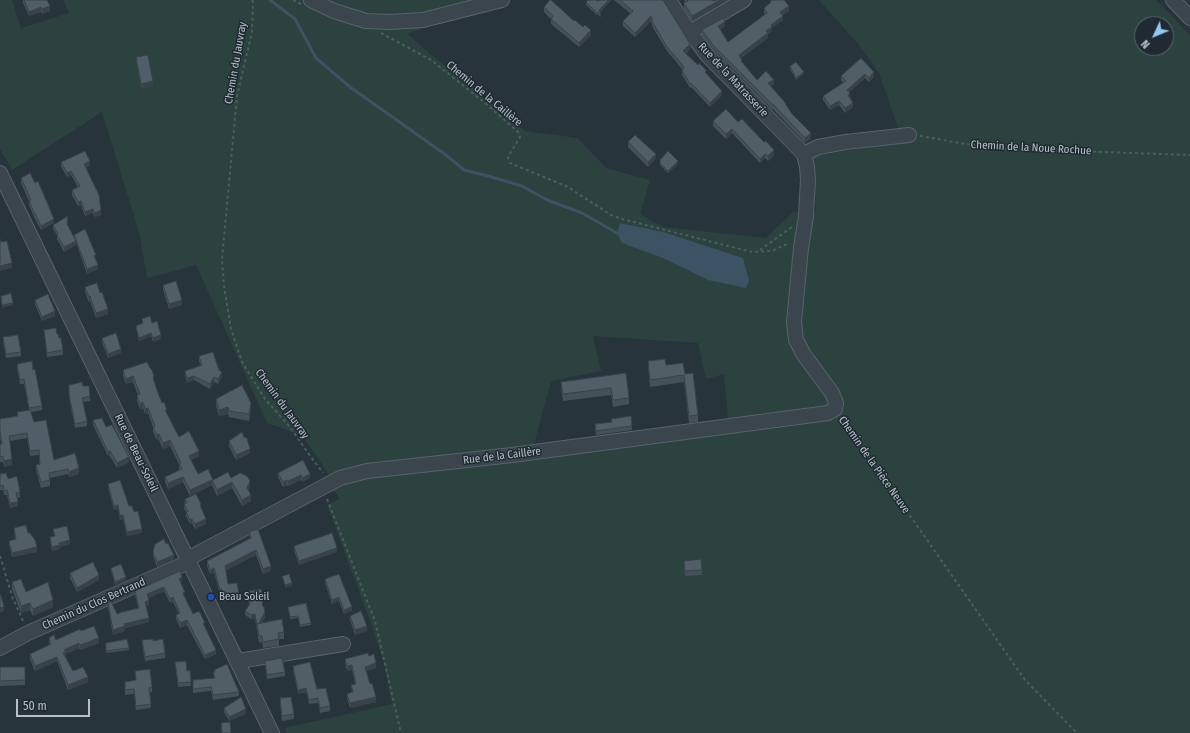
<!DOCTYPE html>
<html>
<head>
<meta charset="utf-8">
<style>
	body { margin:0 }
	#map { position:relative; width:1190px; height:733px; overflow:hidden; background:#27343c; font-family:"Fira Sans Condensed",sans-serif }
	canvas { display:block }
	.north { position:absolute; left:1134px; top:16px; width:40px; height:40px; box-sizing:border-box; background:#1f2a32; border:1px solid #5b666e; border-radius:50%; rotate:226deg; font-size:11px; font-weight:700; line-height:16px; text-align:center; color:#b6c0c8 }
	.north::after { content:''; display:block; margin:auto; width:14px; height:18px; background:#94c7ef; clip-path:polygon(50% 0,100% 100%,50% 72%,0 100%) }
	.scale { position:absolute; left:16px; top:699px; width:74px; height:18px; box-sizing:border-box; border:2px solid #b6c0c8; border-top:0; padding-left:5px; font-size:12px; line-height:14px; white-space:nowrap; color:#b6c0c8; -webkit-text-stroke:3px #1f2a32; paint-order:stroke }
</style>
</head>
<body>
<div id="map">
<canvas width="1190" height="733"></canvas>
<div class="north">N</div>
<div class="scale">50 m</div>
</div>
<script>
const ctx = document.querySelector('canvas').getContext('2d');
ctx.lineJoin = 'round';
function fillPath(path, color) { ctx.fillStyle = color; ctx.fill(path, 'evenodd'); }
const shape = rows => new Path2D(rows.map(r => 'M' + r).join(''));
function strokePath(path, color, width, dash) { ctx.strokeStyle = color; ctx.lineWidth = width; ctx.lineCap = dash ? 'butt' : 'round'; ctx.setLineDash(dash || []); ctx.stroke(path); }
function label(font, color, halo, rows, align = 'center') {
  ctx.font = font + ' "Fira Sans Condensed",sans-serif'; ctx.lineWidth = 3; ctx.setLineDash([]); ctx.textBaseline = 'middle'; ctx.strokeStyle = halo; ctx.fillStyle = color; for (const [text, x, y, turn = 0] of rows) {
    ctx.save(); ctx.translate(x, y); ctx.rotate((+turn || 0) * Math.PI / 180); ctx.textAlign = isNaN(turn) ? turn : align; if (halo) ctx.strokeText(text, 0, 0); ctx.fillText(text, 0, 0); ctx.restore();
  }
}
fillPath(shape([
	[0,0,12,0,21,28,69,13,63,0,491,0,408,34,422,47,525,131,578,138,606,168,650,180,640,214,663,227,766,238,793,212,816,212,813,156,903,142,879,73,859,45,819,0,1156,0,1190,35,1190,733,287,733,285,728,392,704,384,663,372,626,327,505,340,499,333,489,327,472,302,435,267,423,196,265,147,278,139,232,102,112,12,170,0,149],
	[1142,24,1166,24,1166,48,1142,48],
	[593,336,698,343,706,379,724,374,729,431,533,448,551,381,601,371]
]), '#2c423f');
fillPath(shape([
	[620,223,663,232,743,258,749,281,746,288,708,280,663,258,622,243,617,233]
]), '#3b5362');
strokePath(shape([
	[270,0,295,19,316,58,350,87,446,155,464,170,488,176,522,186,547,200,582,213,617,233]
]), '#3b5362', 3);
const minor = shape([
	[311,0,334,11,366,21,390,22,423,20,502,0],
	[1173,0,1190,18],
	[690,32,744,0],
	[804,154,818,147,846,142,909,135],
	[0,173,272,733],
	[0,648,28,633,182,565,193,556,340,478,367,471,512,455,828,413,835,409,836,403,832,393,804,355,796,340,794,322,801,248,806,216,808,179,807,167,804,154,707,55,687,28,669,0],
	[238,661,343,644]
]);
strokePath(minor, '#58636b', 16);
strokePath(shape([
	[252,0,253,2,252,32,237,96,222,259,224,286,231,329,242,362,265,399,290,427,308,453,323,473],
	[293,0,301,4],
	[381,33,431,60,484,102,518,132,520,137,508,157,510,163,568,187,611,215,622,219,752,252,772,251,787,244,789,244],
	[920,136,989,148,1190,155],
	[760,250,792,227],
	[841,417,1025,680,1077,733],
	[327,499,375,621,401,733],
	[0,556,13,599,24,623]
]), '#4a5e5d', 2, [3, 3]);
strokePath(minor, '#3a454d', 14);
fillPath(shape([
	[23,0,47,0,50,11,42,14,41,12,29,16,23,3],
	[611,0,600,12,601,17,597,14,597,15,586,5,586,2],
	[614,0,663,0,690,49,686,54,707,74,722,95,710,107,691,87,690,88,682,75,682,69,667,51,653,28,651,21,635,37,623,26,623,21,631,14],
	[684,0,713,0,713,1,716,0,727,0,692,21,684,8,684,3,685,2],
	[770,1,789,11,782,15,783,20,772,28,772,31,768,34,768,38,741,58,742,62,757,80,774,84,770,86,811,138,805,143,773,109,773,110,713,49,702,35,702,30,725,26,720,30,728,42,765,14,764,13,764,8,770,3],
	[544,7,574,21,591,35,579,47,551,24,551,19,544,12],
	[136,57,153,86,141,88,136,61],
	[861,58,874,77,869,82,865,78,849,92,850,97,853,107,845,113,839,105,830,110,823,100,823,96,843,83,841,80,841,76],
	[790,66,804,74,796,80,790,69],
	[713,121,738,122,764,142,774,155,768,161,765,158,760,163,732,133,726,139,713,126],
	[628,142,656,158,648,167,628,147],
	[660,160,678,164,668,173,660,165],
	[61,162,90,166,86,168,101,215,95,217,93,213,85,216,81,205,78,206,72,195,72,190,78,187,71,175,67,177,61,166],
	[21,178,54,223,41,230,34,217,29,205,29,201,21,183],
	[68,221,67,225,74,238,74,235,96,259,98,269,87,274,76,243,76,245,64,252,57,239,57,235,53,229,53,225],
	[163,285,182,305,169,309,163,290],
	[85,287,108,314,96,318,90,301,89,302,85,292],
	[35,300,55,316,42,321,35,304],
	[142,319,152,323,161,339,153,342,151,336,139,341,136,329,136,326,142,323],
	[44,330,57,334,63,350,63,355,47,357],
	[3,337,21,352,21,356,6,358,3,342],
	[102,338,121,353,108,358,102,342],
	[199,356,219,370,222,376,218,384,214,382,210,389,194,380,187,383,185,375,185,371,201,366,199,361],
	[648,361,666,365,685,374,698,415,698,422,689,423,684,382,650,387,648,368],
	[17,364,33,370,42,406,42,410,31,412,34,422,54,460,79,474,69,477,68,474,50,478,50,486,41,488,36,470,36,465,40,464,39,455,30,456,27,438,10,441,12,465,4,467,3,462,0,462,0,444,1,444,0,437,0,419,17,416,17,412,29,410,24,384,20,384,17,369],
	[123,370,154,381,158,393,162,403,179,437,199,456,191,460,198,474,213,480,231,478,250,486,248,490,251,501,242,506,232,488,217,496,212,485,190,496,183,482,168,489,165,482,165,477,179,470,179,464,170,446,163,449,159,440,157,440,153,432,153,427,148,413,145,414,143,408,140,409,137,401,137,395,138,395,133,382,126,384,123,376],
	[626,373,629,398,629,404,613,407,611,395,563,401,561,389,561,382],
	[69,385,83,386,90,396,90,401,83,402,87,421,87,426,75,428,69,398],
	[216,399,251,410,249,421,229,417,228,414,219,416,216,406],
	[611,419,632,426,632,430,596,435,595,424,611,422],
	[93,420,129,462,117,468,110,456,108,456,93,425],
	[229,441,250,453,236,460,229,446],
	[278,473,310,474,310,478,302,482,301,480,288,486,287,485,283,487,278,477],
	[0,474,8,479,20,492,20,497,17,498,18,506,10,508,7,495,4,495,3,490,0,490],
	[108,484,134,512,142,533,127,536,123,519,120,520,118,509,114,510,108,488],
	[185,499,201,508,206,524,195,529,192,523,190,524,186,516,186,512,184,508],
	[14,528,28,533,37,552,12,557,9,545,9,541,15,540,14,532],
	[53,529,70,544,60,547,60,549,52,551,50,541,50,537,54,536],
	[249,532,271,571,263,574,256,555,226,570,228,584,239,594,239,599,223,601,222,593,220,594,214,572,210,574,207,566,207,561,250,538],
	[294,546,337,552,299,565,294,550],
	[153,552,174,559,157,567,153,556],
	[684,561,702,570,702,575,685,576],
	[111,568,126,580,115,585,111,571],
	[70,573,99,580,77,592,70,578],
	[325,579,352,611,344,614,339,601,332,604,325,583],
	[182,581,181,582,185,597,193,614,205,627,216,654,205,659,187,625,180,628,176,619,176,615,179,614,173,602,170,603,164,591,149,598,149,605,146,606,149,622,125,628,125,631,113,635,108,607,108,603,117,614,138,608,135,595,135,591],
	[12,582,26,592,53,607,33,616,30,610,21,613,12,589],
	[248,591,262,606,265,617,262,623,284,632,284,639,279,639,279,646,263,648,262,642,259,643,255,618,251,619,245,615,245,611,249,605,248,595],
	[288,607,311,623,311,625,300,627,298,618,290,619],
	[350,616,367,631,355,635,350,620],
	[81,631,99,643,80,650,79,648,66,654,66,657,73,671,88,682,68,690,57,661,35,671,30,659,30,654,50,645,49,642,49,638,56,640],
	[142,640,153,641,165,653,165,658,145,661,142,644],
	[106,643,129,648,129,650,106,653],
	[369,656,376,668,366,671,376,702,350,708,347,698,347,694,352,692,351,685,355,684,352,670,347,671,345,663,345,659],
	[265,661,285,672,285,676,267,679,265,665],
	[175,662,187,671,190,670,191,686,178,687],
	[293,666,317,689,330,706,330,711,320,713,318,703,309,704,306,692,298,694,293,670],
	[0,667,25,667,25,685,0,686],
	[214,670,239,692,239,696,213,700,211,691,193,693,193,680,214,678,213,672,214,672],
	[136,680,152,687,152,692,150,692,151,708,136,710,134,694,125,695,125,682],
	[280,698,294,714,294,719,282,721,280,703],
	[224,708,246,714,229,721,224,712]
]), '#455159');
fillPath(shape([
	[609,0,611,0,599,12,599,10],
	[720,0,727,0,692,21,692,16],
	[50,6,50,11,42,14,42,9],
	[789,6,789,11,780,17,780,12],
	[41,7,41,12,29,16,29,12],
	[651,16,651,21,635,37,635,33],
	[783,16,783,20,772,28,772,31,768,34,768,38,739,59,739,55,766,31,771,25],
	[725,22,725,26,718,31,718,26],
	[591,30,591,35,579,47,579,43],
	[690,44,690,49,683,56,683,51],
	[804,72,804,74,796,80,796,78],
	[874,72,874,77,869,82,869,78],
	[865,74,865,78,847,94,847,90],
	[774,80,774,84,768,88,768,83],
	[153,81,153,86,141,88,141,84],
	[722,91,722,95,710,107,710,103],
	[839,101,839,105,830,110,830,106],
	[853,103,853,107,845,113,845,108],
	[732,129,732,133,726,139,726,134],
	[811,133,811,138,805,143,805,138],
	[774,150,774,155,768,161,768,156],
	[656,154,656,158,648,167,648,162],
	[765,154,765,158,760,163,760,159],
	[90,161,90,166,84,169,84,164],
	[678,161,678,164,668,173,668,171],
	[71,171,71,175,67,177,67,173],
	[81,201,81,205,78,206,78,202],
	[93,209,93,213,85,216,85,212],
	[101,210,101,215,95,217,95,213],
	[54,219,54,223,41,230,41,226],
	[76,241,76,245,64,252,64,247],
	[12,263,12,268,0,271,0,266],
	[98,265,98,269,87,274,87,269],
	[90,296,90,301,89,302,89,297],
	[182,300,182,305,169,309,169,304],
	[13,303,13,305,2,308,2,305],
	[108,309,108,314,96,318,96,313],
	[55,311,55,316,42,321,42,317],
	[151,333,151,336,139,341,139,338],
	[161,335,161,339,153,342,153,338],
	[121,349,121,353,108,358,108,354],
	[222,372,222,376,218,384,218,379],
	[133,376,133,382,126,384,126,379],
	[194,376,194,380,187,383,187,378],
	[214,377,214,382,210,389,210,384],
	[143,402,143,408,140,409,140,404],
	[251,403,251,410,249,421,249,414],
	[228,407,228,414,219,416,219,410],
	[148,408,148,413,145,414,145,409],
	[159,434,159,440,157,440,157,435],
	[170,440,170,446,163,449,163,443],
	[250,449,250,453,236,460,236,455],
	[110,451,110,456,108,456,108,452],
	[199,451,199,456,189,461,189,456],
	[129,457,129,462,117,468,117,463],
	[12,459,12,465,4,467,4,461],
	[79,468,79,474,69,477,69,472],
	[310,474,310,478,302,482,302,478],
	[301,475,301,480,288,486,288,481],
	[183,477,183,482,168,489,168,483],
	[212,480,212,485,190,496,190,490],
	[287,480,287,485,283,487,283,482],
	[250,481,250,486,247,493,247,488],
	[232,482,232,488,217,496,217,490],
	[251,495,251,501,242,506,242,500],
	[18,502,18,506,10,508,10,503],
	[118,505,118,509,114,510,114,506],
	[123,515,123,519,120,520,120,516],
	[192,519,192,523,190,524,190,520],
	[206,519,206,524,195,529,195,524],
	[142,529,142,533,127,536,127,532],
	[70,540,70,544,60,547,60,549,52,551,52,547,59,543],
	[37,547,37,552,12,557,12,553],
	[337,548,337,552,299,565,299,561],
	[256,550,256,555,225,571,225,566],
	[174,555,174,559,157,567,157,562],
	[271,566,271,571,263,574,263,569],
	[214,568,214,572,210,574,210,570],
	[99,575,99,580,77,592,77,588],
	[126,577,126,580,115,585,115,582],
	[182,577,182,581,179,583,179,579],
	[292,583,292,586,285,588,285,585],
	[164,587,164,591,147,599,147,594],
	[222,589,222,593,220,594,220,590],
	[173,597,173,602,170,603,170,599],
	[339,597,339,601,332,604,332,600],
	[53,600,53,607,33,616,33,609],
	[149,600,149,605,145,607,145,602],
	[30,603,30,610,21,613,21,606],
	[4,607,4,611,0,613,0,608],
	[352,607,352,611,344,614,344,610],
	[265,612,265,617,258,629,258,625],
	[255,614,255,618,251,619,251,615],
	[149,618,149,622,125,628,125,631,113,635,113,630,124,624],
	[187,620,187,625,180,628,180,623],
	[367,626,367,631,355,635,355,630],
	[99,638,99,643,80,650,80,645],
	[79,643,79,648,66,654,66,657,63,653,64,650],
	[216,650,216,654,205,659,205,655],
	[57,657,57,661,35,671,35,666],
	[376,663,376,668,365,672,365,667],
	[352,665,352,670,347,671,347,666],
	[88,677,88,682,68,690,68,685],
	[306,688,306,692,298,694,298,690],
	[376,697,376,702,350,708,350,703],
	[246,709,246,714,229,721,229,717]
]), '#384248');
const building = shape([
	[24,0,47,0,50,6,42,9,41,7,29,12,24,0],
	[550,0,551,0,574,21,575,20,583,27,585,25,591,30,579,43,551,19,553,16,544,7,550,0],
	[588,0,596,0,597,1,602,0,609,0,599,10,601,15,597,12,597,13,586,2,588,0],
	[620,0,663,0,690,44,683,51,698,65,699,63,707,71,705,72,722,91,710,103,691,83,690,84,682,70,684,67,667,47,653,23,651,16,635,33,623,21,633,11,620,0],
	[687,0,713,0,713,1,716,0,720,0,692,16,684,3,688,1,687,0],
	[771,0,784,0,789,6,780,12,783,16,771,25,772,27,766,31,768,33,739,55,742,60,741,61,757,80,766,71,774,80,768,83,783,100,792,114,811,133,805,138,773,104,773,105,713,45,702,30,723,18,725,22,718,26,728,42,767,13,764,8,771,2,770,1,771,0],
	[148,55,153,81,141,84,136,57,148,55],
	[861,58,874,72,869,78,865,74,847,90,850,93,848,95,853,103,845,108,839,101,830,106,823,96,846,81,841,76,861,58],
	[796,62,804,72,796,78,790,66,796,62],
	[726,109,738,122,742,119,764,142,766,141,774,150,768,156,765,154,760,159,732,129,726,134,713,121,726,109],
	[635,135,656,154,648,162,628,142,635,135],
	[85,151,90,161,84,164,99,195,101,210,95,213,93,209,85,212,81,201,78,202,72,190,80,186,71,171,67,173,61,162,85,151],
	[668,151,678,161,668,171,660,163,660,160,668,151],
	[30,173,35,183,38,181,54,219,41,226,34,212,29,201,31,200,21,178,30,173],
	[68,216,67,224,76,241,64,247,57,235,58,234,53,225,68,216],
	[85,229,96,255,94,256,98,265,87,269,74,235,85,229],
	[0,239,1,242,7,241,12,263,0,266,0,239],
	[176,281,182,300,169,304,163,285,176,281],
	[97,283,100,293,102,292,108,309,96,313,90,296,89,297,85,287,97,283],
	[11,293,13,303,2,305,1,296,11,293],
	[48,294,55,311,42,317,35,300,48,294],
	[150,316,152,323,157,321,161,335,153,338,151,333,139,338,136,326,143,323,142,319,150,316],
	[56,328,57,334,58,334,59,338,61,338,63,350,47,353,44,330,56,328],
	[116,333,121,349,108,354,102,338,116,333],
	[18,335,21,352,6,354,3,337,18,335],
	[213,352,219,370,222,372,218,379,214,377,210,384,194,376,187,378,185,371,202,365,199,356,213,352],
	[665,359,666,365,683,363,685,374,693,373,698,415,689,416,684,375,650,380,648,361,665,359],
	[32,361,33,370,35,369,42,406,29,408,24,379,20,380,17,364,32,361],
	[147,362,150,368,152,370,154,376,153,378,158,393,162,403,164,402,167,410,165,410,179,437,189,431,199,451,189,456,198,474,208,469,213,480,228,472,231,478,240,473,247,476,250,481,247,488,251,495,242,500,232,482,217,490,212,480,190,490,183,477,168,483,165,477,182,469,179,464,181,463,170,440,163,443,159,434,157,435,153,427,155,426,148,408,145,409,143,402,140,404,137,395,140,394,133,376,126,379,123,370,147,362],
	[626,373,629,398,613,400,611,388,563,394,561,382,626,373],
	[82,382,83,386,89,386,90,396,82,398,87,421,75,424,69,394,69,385,82,382],
	[242,385,251,403,249,414,229,411,228,407,219,410,216,399,242,385],
	[30,410,34,422,46,420,54,460,75,453,79,468,69,472,68,469,49,473,50,480,41,482,36,465,40,464,39,450,30,451,27,433,9,436,12,459,4,461,3,456,0,457,0,444,2,444,0,431,0,419,18,416,17,412,30,410],
	[631,416,632,426,596,431,595,424,612,422,611,419,631,416],
	[102,418,106,427,112,425,129,457,117,463,110,451,108,452,93,420,102,418],
	[242,432,244,437,247,438,250,449,236,455,229,441,242,432],
	[303,460,310,474,302,478,301,475,288,481,287,480,283,482,278,473,303,460],
	[6,473,8,479,17,476,20,492,16,493,18,502,10,503,7,490,4,491,3,485,0,486,0,474,6,473],
	[120,480,129,506,132,506,134,512,138,511,142,529,127,532,123,515,120,516,118,505,114,506,108,484,120,480],
	[196,494,201,504,200,505,206,519,195,524,192,519,190,520,186,512,188,511,184,504,187,503,185,499,196,494],
	[26,525,28,533,30,533,35,540,37,547,12,553,9,541,16,539,14,528,26,525],
	[67,526,70,540,59,543,60,545,52,547,50,537,55,536,53,529,67,526],
	[258,529,271,566,263,569,256,550,225,566,228,584,237,583,239,594,223,597,222,589,220,590,214,568,210,570,207,561,251,538,249,532,258,529],
	[332,533,337,548,299,561,294,546,332,533],
	[164,539,166,544,168,543,174,555,157,562,153,552,155,544,164,539],
	[701,559,702,570,685,571,684,561,701,559],
	[93,562,99,575,77,588,70,573,93,562],
	[121,564,126,577,115,582,111,568,121,564],
	[180,571,182,577,179,579,185,592,183,593,185,598,193,614,199,611,205,623,203,623,216,650,205,655,187,620,180,623,176,615,180,613,173,597,170,599,164,587,147,594,149,600,145,602,149,618,124,624,125,626,113,630,108,603,111,601,117,614,122,612,139,608,135,591,180,571],
	[289,574,292,583,285,585,282,576,289,574],
	[339,574,352,607,344,610,339,597,332,600,325,579,339,574],
	[21,579,26,592,48,582,53,600,33,609,30,603,21,606,12,582,21,579],
	[261,589,263,598,262,605,264,607,265,612,259,623,257,624,257,626,255,614,251,615,245,611,250,604,248,591,261,589],
	[0,595,1,595,4,607,0,608,0,595],
	[306,603,311,623,300,625,298,616,290,617,288,607,306,603],
	[361,611,367,626,355,630,350,616,361,611],
	[282,619,284,632,278,633,279,639,263,642,262,636,259,636,257,624,282,619],
	[94,626,99,638,80,645,79,643,64,650,66,652,63,653,73,671,83,667,88,677,68,685,57,657,35,666,30,654,51,644,49,638,54,635,56,640,80,629,81,631,94,626],
	[127,639,129,648,106,651,106,643,127,639],
	[153,639,153,641,163,639,165,653,145,657,142,640,153,639],
	[368,653,369,656,374,654,376,663,365,667,370,684,372,683,376,697,350,703,347,694,353,692,351,685,356,684,352,665,347,666,345,659,368,653],
	[282,658,285,672,267,675,265,661,282,658],
	[186,661,187,671,190,670,191,682,178,683,175,662,186,661],
	[310,662,317,689,326,688,330,706,320,708,318,698,309,700,306,688,298,690,293,666,310,662],
	[227,664,239,692,213,695,211,687,193,689,193,680,215,678,213,672,215,672,214,670,227,664],
	[0,667,25,667,25,680,0,681,0,667],
	[150,669,152,687,149,688,151,704,136,706,134,689,125,690,125,682,136,680,135,671,150,669],
	[241,697,246,709,229,717,224,708,241,697],
	[291,697,294,714,282,716,280,698,291,697],
	[230,722,231,733,222,733,221,723,230,722]
]);
fillPath(building, '#505e67');
strokePath(building, '#384248', 1);
for (const [x, y, r, color] of [
	[211,597,4,"#1a4fb4"]
]) { const dot = new Path2D(); dot.arc(x, y, r, 0, 2 * Math.PI); ctx.fillStyle = color; ctx.fill(dot); strokePath(dot, '#1f2a32', 1.5); }
label('11px', '#b6c0c8', '#1f2a32', [
	["Chemin du Jauvray",236,63,-80],
	["Rue de la Matrasserie",733,80,47],
	["Chemin de la Caillère",484,94,40],
	["Chemin de la Noue Rochue",1031,148,3],
	["Chemin du Jauvray",282,404,54],
	["Rue de Beau-Soleil",136,453,64],
	["Rue de la Caillère",502,456,-7],
	["Chemin de la Pièce Neuve",874,465,55],
	["Chemin du Clos Bertrand",94,604,-24]
]);
label('11px', '#b6c0c8', '#1f2a32', [
	["Beau Soleil",219,597]
], 'left');
</script>
</body>
</html>
